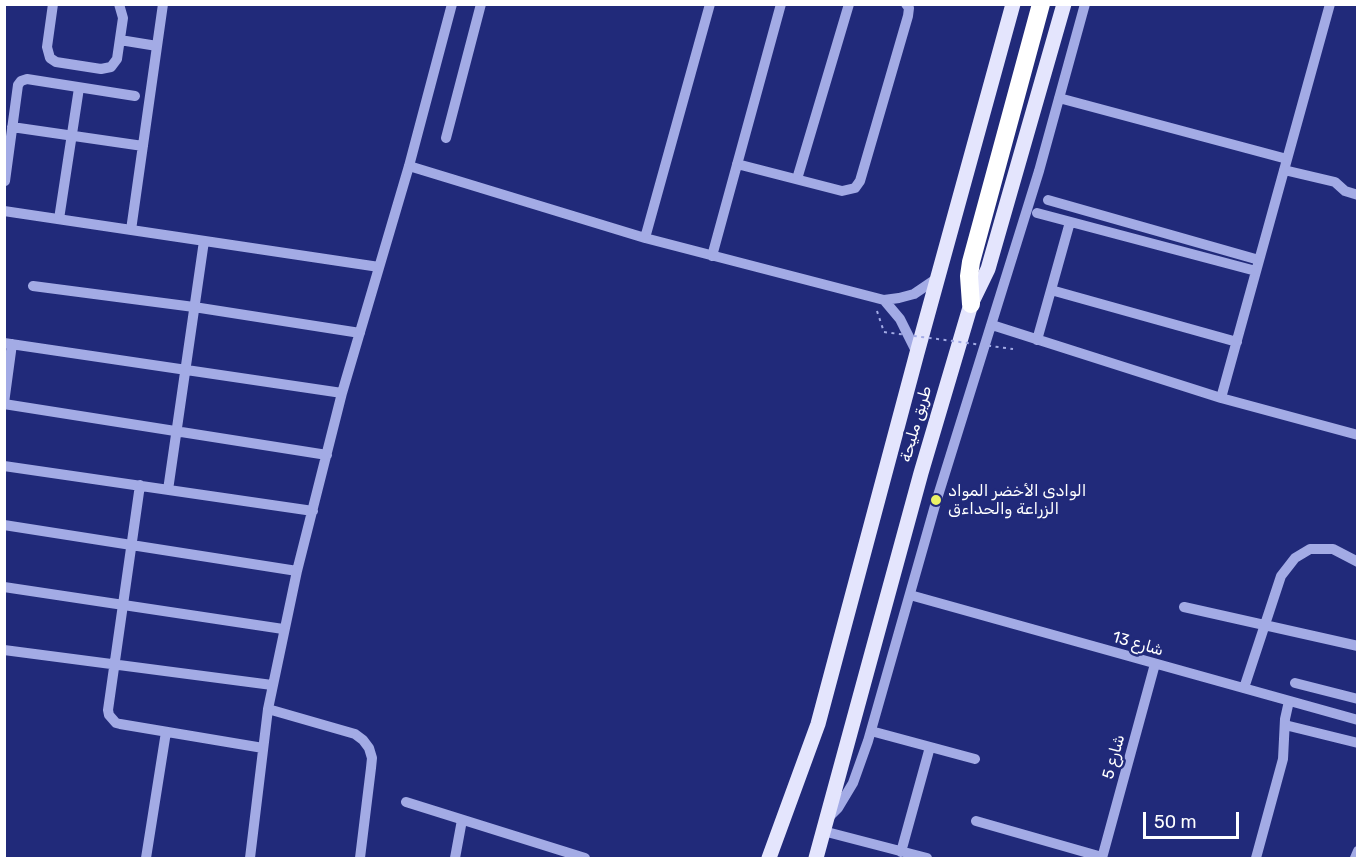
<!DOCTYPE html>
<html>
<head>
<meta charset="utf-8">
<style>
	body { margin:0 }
	#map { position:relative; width:1362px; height:863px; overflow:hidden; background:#212a7a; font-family:Rubik,sans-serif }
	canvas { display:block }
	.frame { position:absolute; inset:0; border:6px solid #fff; pointer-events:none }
	.scale { position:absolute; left:1143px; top:812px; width:96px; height:27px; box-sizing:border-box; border:3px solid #fff; border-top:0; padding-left:8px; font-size:18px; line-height:21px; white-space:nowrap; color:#fff; -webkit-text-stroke:4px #212a7a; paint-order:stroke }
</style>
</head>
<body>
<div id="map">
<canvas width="1362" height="863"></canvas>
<div class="frame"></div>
<div class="scale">50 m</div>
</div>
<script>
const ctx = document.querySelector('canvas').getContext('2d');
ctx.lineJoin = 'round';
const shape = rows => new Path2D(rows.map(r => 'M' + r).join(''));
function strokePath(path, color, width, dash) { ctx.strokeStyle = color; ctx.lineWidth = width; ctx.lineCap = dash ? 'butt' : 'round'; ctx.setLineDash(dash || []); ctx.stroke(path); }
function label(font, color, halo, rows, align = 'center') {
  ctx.font = font + ' Rubik,Cairo,sans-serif'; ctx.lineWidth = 5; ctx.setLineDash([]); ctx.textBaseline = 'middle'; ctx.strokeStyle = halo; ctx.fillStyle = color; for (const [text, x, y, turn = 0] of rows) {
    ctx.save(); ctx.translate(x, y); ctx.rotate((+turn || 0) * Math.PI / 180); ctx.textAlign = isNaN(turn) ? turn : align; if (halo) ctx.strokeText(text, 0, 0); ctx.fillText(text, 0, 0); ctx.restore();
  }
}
strokePath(shape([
	[877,311,884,332]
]), '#a3abe5', 2, [3, 4.5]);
strokePath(shape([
	[53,4,47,47,50,58,56,62,101,69,111,67,117,59,123,18,119,4],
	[120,40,157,46],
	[1059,98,1287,159],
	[12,127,143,146],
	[446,138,481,4],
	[737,164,842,191,855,188,860,181,908,16,909,8,906,4],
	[409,166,645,238,884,300,899,298,914,294,939,277],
	[1284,170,1335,182,1345,191,1358,195],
	[797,179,849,4],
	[5,181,18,85,21,81,27,79,135,96],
	[1048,200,1259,260],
	[4,211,379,267],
	[1037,213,1256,271],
	[59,219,79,88],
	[131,230,163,4],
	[645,238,710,4],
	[712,256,781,4],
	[33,286,194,307,360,333],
	[1051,290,1237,342],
	[884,300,900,319,917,353],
	[992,325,1221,398,1358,435],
	[1037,340,1070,222],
	[4,343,342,393],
	[1221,398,1330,4],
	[4,403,12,344],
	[4,404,327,455],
	[4,466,313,511],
	[140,485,108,710,109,715,116,723,120,724,263,748],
	[168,490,204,241],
	[4,525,297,571],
	[4,587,283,629],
	[910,595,1358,720],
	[1184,607,1358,646],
	[4,650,272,685],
	[1295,683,1358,699],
	[1244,688,1281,576,1295,558,1310,549,1333,549,1358,562],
	[268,709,355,734,363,740,369,748,372,758,371,768,360,858],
	[1285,725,1358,743],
	[871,731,975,759],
	[406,802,585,858],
	[828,818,838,808,853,783,868,741,936,502,1039,171,1085,4],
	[976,821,1102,857],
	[823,831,927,858],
	[901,852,930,747],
	[146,858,166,732],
	[250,858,268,709,297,571,342,393,409,166,452,4],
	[455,858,462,820],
	[1102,858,1155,664],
	[1256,858,1283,759,1285,719,1289,701],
	[1355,858,1358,851]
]), '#a3abe5', 10);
strokePath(shape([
	[769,858,818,724,917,353,1013,4],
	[816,858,921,473,971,304,988,269,1064,4]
]), '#e4e5fd', 15);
strokePath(shape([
	[971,304,969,276,971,262,1041,4]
]), '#fff', 18);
strokePath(shape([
	[884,332,1013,349]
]), '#a3abe5', 2, [3, 4.5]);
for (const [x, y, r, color] of [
	[936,500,6,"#ebf265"]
]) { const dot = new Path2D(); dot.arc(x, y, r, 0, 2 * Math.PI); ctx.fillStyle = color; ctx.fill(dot); strokePath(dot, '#212a7a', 2); }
label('16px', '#fff', '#212a7a', [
	["طريق مليحة",916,424,-74],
	["شارع 13",1138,644,16],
	["شارع 5",1114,757,-75]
]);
label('16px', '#fff', '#212a7a', [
	["الوادى الأخضر المواد",948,491],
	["الزراعة والحداءق",948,509]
], 'left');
</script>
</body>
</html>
